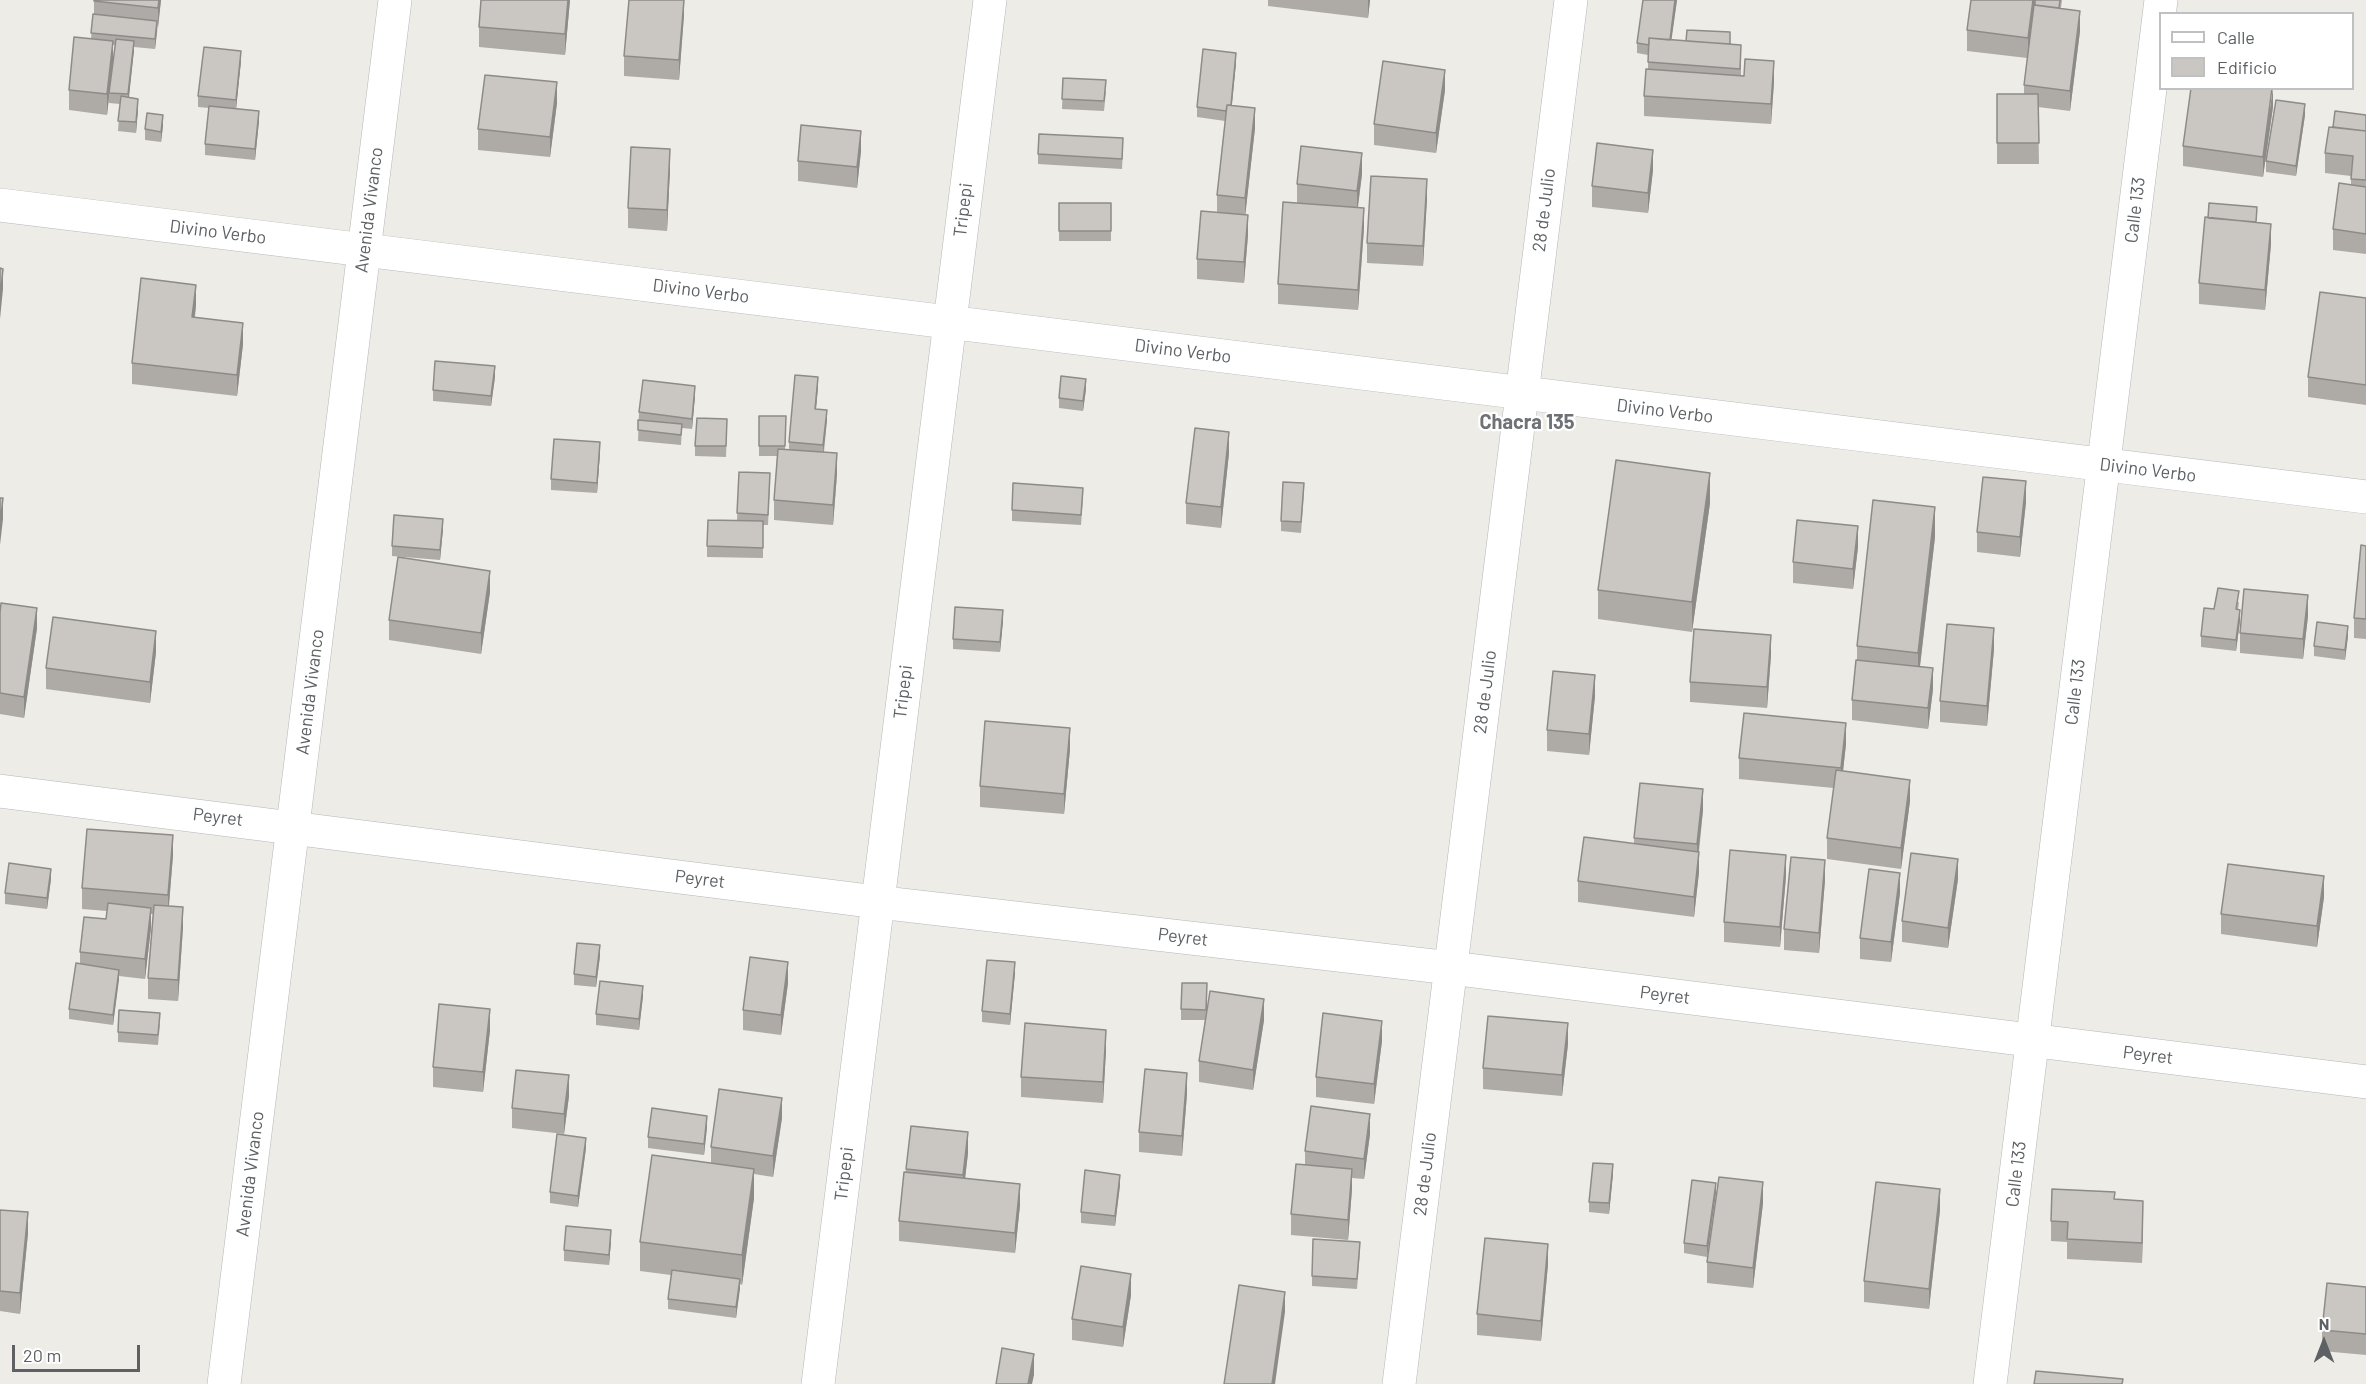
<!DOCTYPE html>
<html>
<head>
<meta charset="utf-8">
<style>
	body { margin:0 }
	#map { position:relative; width:2366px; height:1384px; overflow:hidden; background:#eeece6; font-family:Barlow,sans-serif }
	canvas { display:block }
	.legend { position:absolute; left:2159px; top:12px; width:195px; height:78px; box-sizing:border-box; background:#fff; border:2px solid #bec0c1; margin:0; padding:8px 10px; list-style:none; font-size:18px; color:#5d6164 }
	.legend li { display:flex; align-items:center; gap:12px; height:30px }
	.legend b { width:30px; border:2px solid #bec0c1 }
	.north { position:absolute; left:2294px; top:1312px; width:60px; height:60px; -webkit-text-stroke:4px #fff; paint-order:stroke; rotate:0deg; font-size:16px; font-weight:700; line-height:24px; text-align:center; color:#5d6164 }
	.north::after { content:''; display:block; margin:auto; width:21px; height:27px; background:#5d6164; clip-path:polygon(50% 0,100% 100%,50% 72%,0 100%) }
	.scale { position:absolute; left:12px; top:1345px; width:128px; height:27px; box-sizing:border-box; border:3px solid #5d6164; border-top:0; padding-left:8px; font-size:18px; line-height:21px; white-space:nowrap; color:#5d6164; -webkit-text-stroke:4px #fff; paint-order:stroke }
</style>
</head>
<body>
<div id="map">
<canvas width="2366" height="1384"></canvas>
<ul class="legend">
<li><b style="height:8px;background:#fff"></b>Calle</li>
<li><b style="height:16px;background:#cac7c2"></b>Edificio</li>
</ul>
<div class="north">N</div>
<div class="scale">20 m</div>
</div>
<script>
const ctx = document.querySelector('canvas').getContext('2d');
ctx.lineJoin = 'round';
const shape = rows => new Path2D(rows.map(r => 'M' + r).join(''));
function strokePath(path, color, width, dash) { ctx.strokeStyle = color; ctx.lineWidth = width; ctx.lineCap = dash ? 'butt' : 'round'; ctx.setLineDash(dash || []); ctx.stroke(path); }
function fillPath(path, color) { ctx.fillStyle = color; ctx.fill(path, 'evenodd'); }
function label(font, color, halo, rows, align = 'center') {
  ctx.font = font + ' Barlow,sans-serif'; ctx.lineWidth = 4.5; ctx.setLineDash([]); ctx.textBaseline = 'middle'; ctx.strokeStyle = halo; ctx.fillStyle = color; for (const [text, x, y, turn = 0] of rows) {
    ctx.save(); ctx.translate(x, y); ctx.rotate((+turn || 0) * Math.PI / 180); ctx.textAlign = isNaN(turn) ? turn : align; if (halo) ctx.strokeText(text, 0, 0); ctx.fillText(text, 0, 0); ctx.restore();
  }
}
const minor = shape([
	[0,205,2366,497],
	[0,791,877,902,1451,968,2366,1082],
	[818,1384,990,0],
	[1399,1384,1571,0],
	[1990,1384,2161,0]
]);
const tertiary = shape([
	[224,1384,395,0]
]);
strokePath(minor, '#b3b6b9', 34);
strokePath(tertiary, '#b3b6b9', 34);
strokePath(minor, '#fff', 33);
strokePath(tertiary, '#fff', 33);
fillPath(shape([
	[94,0,161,0,155,49,134,47,129,97,138,109,136,133,118,131,120,104,109,103,109,93,115,45,113,45,113,61,107,115,69,110,69,90,91,38,94,14],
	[481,0,570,0,565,55,479,47,479,27],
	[1268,0,1370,0,1368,18,1268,6],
	[1643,0,1677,0,1671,40,1730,44,1741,65,1741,76,1774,82,1771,124,1644,116,1644,96,1648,69,1648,55,1637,53,1637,43],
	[1971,0,2062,0,2061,8,2080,31,2070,111,2038,107,2039,164,1997,164,1997,94,2024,94,2024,85,2027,58,1967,51,1967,30],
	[684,15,679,80,624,76,624,56],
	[241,61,236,108,259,121,255,160,205,155,205,144,209,108,198,107,198,96],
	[1236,63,1232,105,1255,128,1245,215,1248,235,1244,283,1197,279,1197,259,1217,212,1217,195,1225,121,1197,117,1197,107],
	[1063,78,1106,91,1104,111,1062,109],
	[1445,90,1436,153,1374,145,1374,124],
	[557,103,550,157,478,150,478,129],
	[2273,107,2263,177,2183,166,2183,146],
	[2305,115,2296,176,2266,172,2266,161],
	[2366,115,2366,254,2333,250,2333,229,2351,185,2351,176,2325,173,2325,153,2333,127],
	[163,126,161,142,145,140,145,129],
	[1123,148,1122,169,1038,164,1038,154],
	[861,151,857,188,798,181,798,161],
	[670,169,667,231,628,228,628,208],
	[1653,170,1648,213,1592,207,1592,186],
	[1362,174,1358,208,1364,228,1358,310,1278,304,1278,284,1297,203,1297,184],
	[1427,199,1423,266,1367,263,1367,243],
	[1059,203,1111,203,1111,241,1059,241],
	[2257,222,2271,244,2265,310,2199,304,2199,283],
	[2366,298,2366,405,2308,397,2308,377],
	[196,305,195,317,243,344,237,396,132,384,132,363],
	[495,377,491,406,433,401,433,390],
	[818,387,816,409,827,420,824,452,837,474,833,525,774,520,774,500,777,456,759,456,759,416,786,416,785,450,789,450,789,442],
	[1086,389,1083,411,1059,408,1059,398],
	[695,396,692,429,682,428,681,445,638,441,639,412],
	[727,429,726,457,695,456,695,446],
	[600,452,597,493,551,490,551,479],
	[1229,453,1221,528,1186,524,1186,503],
	[739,472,770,484,768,525,763,525,763,558,707,557,707,546,737,520],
	[1304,493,1301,533,1281,531,1281,521],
	[1083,498,1081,525,1012,521,1012,510],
	[2026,502,2020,557,1977,552,1977,532],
	[1710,503,1692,632,1598,619,1598,590],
	[443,529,440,560,392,556,392,546],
	[1935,537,1920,667,1933,689,1928,729,1852,720,1852,700,1857,660,1857,646],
	[2366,546,2366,639,2354,638,2354,618],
	[1858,547,1853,589,1793,583,1793,562],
	[490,592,481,654,389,640,389,620],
	[2239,602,2238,610,2240,621,2236,651,2201,647,2201,636,2214,609],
	[0,613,37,628,24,718,0,714],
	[2308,616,2303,659,2240,653,2240,633],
	[1003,621,1000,652,953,649,953,639],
	[2348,636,2345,660,2314,656,2314,646],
	[1994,649,1987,726,1940,722,1940,701],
	[156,652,150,703,46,689,46,668],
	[1771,655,1767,708,1690,702,1690,682],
	[1595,696,1589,755,1547,751,1547,730],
	[1846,744,1843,771,1910,801,1901,869,1827,859,1827,838,1834,788,1739,779,1739,758],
	[1070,749,1064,814,980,807,980,786],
	[1703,810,1699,852,1699,872,1694,917,1578,902,1578,881,1634,843,1634,838],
	[173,855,169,906,183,927,178,1001,148,999,148,978,153,914,151,914,151,928,145,979,119,976,113,1025,69,1019,69,1009,80,964,80,952,106,919,107,911,82,909,82,888],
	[1786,876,1780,947,1724,942,1724,922],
	[51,879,47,909,5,904,5,893],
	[1958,879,1948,948,1902,942,1902,921],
	[1825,880,1819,953,1784,950,1784,929],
	[1900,893,1891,962,1860,959,1860,938],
	[2324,897,2317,947,2221,934,2221,914],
	[600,956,596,987,574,985,574,974],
	[1015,973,1010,1025,982,1022,982,1011],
	[788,983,781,1035,743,1030,743,1010],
	[1207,983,1206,1013,1264,1020,1253,1090,1199,1082,1199,1061,1205,1020,1181,1020,1181,1009],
	[643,996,639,1030,596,1025,596,1014],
	[160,1023,158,1045,118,1042,118,1032],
	[490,1030,483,1092,433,1087,433,1067],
	[1382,1041,1374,1104,1316,1097,1316,1077],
	[1568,1044,1562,1096,1483,1089,1483,1068],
	[1106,1050,1103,1103,1021,1097,1021,1077],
	[1187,1094,1182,1156,1139,1152,1139,1132],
	[569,1096,564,1134,512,1128,512,1108],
	[782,1118,773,1177,754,1174,754,1198,742,1285,740,1284,736,1318,668,1309,668,1299,671,1275,640,1271,640,1242,711,1163,711,1147],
	[707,1127,704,1155,648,1148,648,1137],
	[1370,1134,1364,1179,1352,1178,1352,1189,1348,1240,1291,1235,1291,1214,1305,1165,1305,1151],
	[586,1148,578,1207,550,1203,550,1192],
	[968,1153,965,1179,1020,1205,1015,1253,899,1241,899,1221,906,1169],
	[1613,1174,1609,1214,1589,1212,1589,1202],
	[1120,1185,1115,1226,1081,1223,1081,1212],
	[1716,1193,1707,1257,1684,1253,1684,1243],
	[1763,1203,1753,1288,1707,1283,1707,1262],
	[0,1210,28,1233,20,1314,0,1311],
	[1940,1210,1929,1309,1864,1302,1864,1281],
	[2051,1221,2143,1222,2142,1263,2067,1259,2067,1242,2051,1241],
	[611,1240,609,1265,564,1261,564,1250],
	[1360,1252,1357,1289,1312,1286,1312,1276],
	[1548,1264,1541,1341,1477,1335,1477,1314],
	[2366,1287,2366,1355,2322,1351,2322,1330],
	[1131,1295,1123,1347,1072,1340,1072,1319]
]), '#aeaba7');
fillPath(shape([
	[159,0,161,0,158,28,158,8],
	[568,0,570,0,565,55,565,34],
	[684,0,684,15,679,80,679,60],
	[1368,0,1370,0,1368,18],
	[1675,0,1677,0,1669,58,1669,48],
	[2033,0,2036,0,2028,58,2028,38],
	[2080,11,2080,31,2070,111,2070,91],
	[157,21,157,32,155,49,155,39],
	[113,41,113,61,107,115,107,94],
	[134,41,134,51,128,105,128,94],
	[241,51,241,61,236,110,236,100],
	[1236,53,1236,63,1230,122,1230,111],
	[1774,61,1774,82,1771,124,1771,104],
	[1445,70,1445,90,1436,153,1436,133],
	[557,82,557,103,550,157,550,137],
	[2273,88,2273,107,2263,177,2263,157],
	[138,99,138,109,136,133,136,122],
	[2305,104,2305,115,2296,176,2296,166],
	[1255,108,1255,128,1245,218,1245,198],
	[259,111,259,121,255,160,255,149],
	[163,115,163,126,161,142,161,132],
	[861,131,861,151,857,188,857,167],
	[670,149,670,169,667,231,667,210],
	[1653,150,1653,170,1648,213,1648,193],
	[1362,153,1362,174,1357,212,1357,191],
	[1427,179,1427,199,1423,266,1423,246],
	[1364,208,1364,228,1358,310,1358,290],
	[1248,215,1248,235,1244,283,1244,262],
	[2271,224,2271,244,2265,310,2265,290],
	[3,269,3,289,0,319,0,299],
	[196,285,196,305,192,337,192,317],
	[243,323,243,344,237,396,237,375],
	[495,366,495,377,491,406,491,396],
	[818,377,818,387,815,420,815,409],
	[1086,379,1086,389,1083,411,1083,401],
	[695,386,695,396,692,429,692,419],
	[827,410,827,420,823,455,823,445],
	[1229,432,1229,453,1221,528,1221,507],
	[600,442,600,452,597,493,597,483],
	[837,453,837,474,833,525,833,505],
	[1710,473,1710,503,1692,632,1692,602],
	[2026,481,2026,502,2020,557,2020,537],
	[3,498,3,519,0,545,0,524],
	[1935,507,1935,537,1918,682,1918,653],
	[443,519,443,529,440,560,440,550],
	[1858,526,1858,547,1853,589,1853,569],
	[490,571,490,592,481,654,481,633],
	[2308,595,2308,616,2303,659,2303,639],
	[37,608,37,628,24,718,24,697],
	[1003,610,1003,621,1000,652,1000,642],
	[2240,610,2240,621,2236,651,2236,640],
	[2348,626,2348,636,2345,660,2345,650],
	[1994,628,1994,649,1987,726,1987,706],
	[156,631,156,652,150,703,150,682],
	[1771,635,1771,655,1767,708,1767,687],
	[1933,668,1933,689,1928,729,1928,708],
	[1595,675,1595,696,1589,755,1589,734],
	[1846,723,1846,744,1841,789,1841,768],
	[1070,728,1070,749,1064,814,1064,794],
	[1910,780,1910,801,1901,869,1901,848],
	[1703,789,1703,810,1697,864,1697,844],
	[173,835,173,855,168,915,168,895],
	[1699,852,1699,872,1694,917,1694,897],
	[1786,855,1786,876,1780,947,1780,927],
	[1958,859,1958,879,1948,948,1948,928],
	[1825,860,1825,880,1819,953,1819,933],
	[51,869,51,879,47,909,47,898],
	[1900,873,1900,893,1891,962,1891,942],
	[2324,876,2324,897,2317,947,2317,926],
	[183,907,183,927,178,1001,178,980],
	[151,908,151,928,145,979,145,959],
	[600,945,600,956,596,987,596,977],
	[788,962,788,983,781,1035,781,1015],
	[1015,962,1015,973,1010,1025,1010,1014],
	[119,970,119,980,113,1025,113,1015],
	[643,986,643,996,639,1030,639,1019],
	[1264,999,1264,1020,1253,1090,1253,1070],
	[490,1009,490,1030,483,1092,483,1072],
	[1382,1021,1382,1041,1374,1104,1374,1084],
	[1568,1023,1568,1044,1562,1096,1562,1075],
	[1106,1030,1106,1050,1103,1103,1103,1082],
	[1187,1073,1187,1094,1182,1156,1182,1136],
	[569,1075,569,1096,564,1134,564,1114],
	[782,1098,782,1118,773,1177,773,1156],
	[1370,1114,1370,1134,1364,1179,1364,1159],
	[707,1116,707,1127,704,1155,704,1144],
	[968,1132,968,1153,963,1196,963,1175],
	[586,1138,586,1148,578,1207,578,1196],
	[1613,1164,1613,1174,1609,1214,1609,1203],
	[754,1169,754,1198,742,1285,742,1255],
	[1352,1169,1352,1189,1348,1240,1348,1220],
	[1120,1175,1120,1185,1115,1226,1115,1216],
	[1763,1182,1763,1203,1753,1288,1753,1268],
	[1716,1183,1716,1193,1707,1257,1707,1246],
	[1020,1184,1020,1205,1015,1253,1015,1233],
	[1940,1189,1940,1210,1929,1309,1929,1289],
	[2143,1201,2143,1222,2142,1263,2142,1243],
	[28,1212,28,1233,20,1314,20,1293],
	[611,1230,611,1240,609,1265,609,1255],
	[1548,1244,1548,1264,1541,1341,1541,1321],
	[1131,1274,1131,1295,1123,1347,1123,1327],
	[740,1279,740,1289,736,1318,736,1307],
	[1285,1292,1285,1312,1275,1384,1272,1384],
	[1034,1354,1034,1375,1032,1384,1028,1384]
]), '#8d8b88');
const building = shape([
	[94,0,159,0,158,8,94,1,94,0],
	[481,0,568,0,565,34,479,27,481,0],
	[629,0,684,0,679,60,624,56,629,0],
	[1643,0,1675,0,1670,40,1649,38,1649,45,1637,43,1643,0],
	[1971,0,2033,0,2028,38,1967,30,1971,0],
	[2035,0,2060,0,2059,8,2035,5,2035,0],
	[2034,5,2080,11,2070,91,2024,85,2034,5],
	[93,14,157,21,155,39,91,33,93,14],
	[1687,30,1730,32,1730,44,1686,41,1687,30],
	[74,37,113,41,107,94,69,90,74,37],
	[1649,38,1741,45,1740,69,1648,62,1649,38],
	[116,39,134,41,128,94,109,93,116,39],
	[204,47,241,51,236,100,198,96,204,47],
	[1203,49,1236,53,1231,105,1227,105,1226,111,1197,107,1203,49],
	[1745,59,1774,61,1771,104,1644,96,1646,69,1744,76,1745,59],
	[1383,61,1445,70,1436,133,1374,124,1383,61],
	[485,75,557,82,550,137,478,129,485,75],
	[1063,78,1106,80,1104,101,1062,99,1063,78],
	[2191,88,2272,88,2263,157,2183,146,2191,88],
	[1997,94,2038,94,2039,143,1997,143,1997,94],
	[121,96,138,99,136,122,118,121,121,96],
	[2276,100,2305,104,2296,166,2266,161,2276,100],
	[1227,105,1255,108,1245,198,1217,195,1227,105],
	[209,106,259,111,255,149,205,144,209,106],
	[2335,111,2366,115,2366,131,2333,127,2335,111],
	[147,113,163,115,161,132,145,129,147,113],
	[801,125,861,131,857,167,798,161,801,125],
	[2329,127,2366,131,2366,180,2351,179,2353,156,2325,153,2329,127],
	[1039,134,1123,138,1122,159,1038,154,1039,134],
	[1597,143,1653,150,1648,193,1592,186,1597,143],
	[1301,146,1362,153,1357,191,1297,184,1301,146],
	[631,147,670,149,667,210,628,208,631,147],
	[1371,176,1427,179,1423,246,1367,243,1371,176],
	[2339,183,2366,187,2366,234,2333,229,2339,183],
	[1283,202,1364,208,1358,290,1278,284,1283,202],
	[1059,203,1111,203,1111,231,1059,231,1059,203],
	[2209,203,2257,207,2256,222,2208,218,2209,203],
	[1201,211,1248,215,1244,262,1197,259,1201,211],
	[2205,217,2271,224,2265,290,2199,283,2205,217],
	[0,268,3,269,0,299,0,268],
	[141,278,196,285,192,317,243,323,237,375,132,363,141,278],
	[2320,292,2366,298,2366,385,2308,377,2320,292],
	[435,361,495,366,491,396,433,390,435,361],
	[795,375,818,377,815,409,827,410,823,445,789,442,795,375],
	[1061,376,1086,379,1083,401,1059,398,1061,376],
	[643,380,695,386,692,419,639,412,643,380],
	[759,416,786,416,785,446,759,446,759,416],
	[697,418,727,419,726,446,695,446,697,418],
	[638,420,682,424,681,435,638,430,638,420],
	[1195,428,1229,432,1221,507,1186,503,1195,428],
	[554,439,600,442,597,483,551,479,554,439],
	[778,449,837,453,833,505,774,500,778,449],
	[1616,460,1710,473,1692,602,1598,590,1616,460],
	[739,472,770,473,768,515,737,513,739,472],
	[1983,477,2026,481,2020,537,1977,532,1983,477],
	[1283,482,1304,483,1301,522,1281,521,1283,482],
	[1013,483,1083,488,1081,515,1012,510,1013,483],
	[0,498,3,498,0,524,0,498],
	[1873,500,1935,507,1918,653,1857,646,1873,500],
	[394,515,443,519,440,550,392,546,394,515],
	[708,520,763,521,763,548,707,546,708,520],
	[1797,520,1858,526,1853,569,1793,562,1797,520],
	[2361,545,2366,546,2366,619,2354,618,2361,545],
	[398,557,490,571,481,633,389,620,398,557],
	[2218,588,2239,591,2236,609,2240,610,2236,640,2201,636,2204,608,2214,609,2218,588],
	[2244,589,2308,595,2303,639,2240,633,2244,589],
	[1,603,37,608,24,697,0,693,0,613,1,603],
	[955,607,1003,610,1000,642,953,639,955,607],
	[53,617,156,631,150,682,46,668,53,617],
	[2317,622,2348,626,2345,650,2314,646,2317,622],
	[1947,624,1994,628,1987,706,1940,701,1947,624],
	[1694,629,1771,635,1767,687,1690,682,1694,629],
	[1856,660,1933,668,1928,708,1852,700,1856,660],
	[1553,671,1595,675,1589,734,1547,730,1553,671],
	[1744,713,1846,723,1841,768,1739,758,1744,713],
	[985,721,1070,728,1064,794,980,786,985,721],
	[1836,770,1910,780,1901,848,1827,838,1836,770],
	[1640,783,1703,789,1697,844,1634,838,1640,783],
	[87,829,173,835,168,895,82,888,87,829],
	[1584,837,1699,852,1694,897,1578,881,1584,837],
	[1730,850,1786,855,1780,927,1724,922,1730,850],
	[1911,853,1958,859,1948,928,1902,921,1911,853],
	[1791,857,1825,860,1819,933,1784,929,1791,857],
	[9,863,51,869,47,898,5,893,9,863],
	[2228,864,2324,876,2317,926,2221,914,2228,864],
	[1869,869,1900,873,1891,942,1860,938,1869,869],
	[108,903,151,908,145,959,80,952,84,917,106,919,108,903],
	[154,905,183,907,178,980,148,978,154,905],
	[577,943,600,945,596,977,574,974,577,943],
	[750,957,788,962,781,1015,743,1010,750,957],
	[987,960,1015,962,1010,1014,982,1011,987,960],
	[76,963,119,970,113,1015,69,1009,76,963],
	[600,981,643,986,639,1019,596,1014,600,981],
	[1182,983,1207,983,1206,1010,1181,1009,1182,983],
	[1210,991,1264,999,1253,1070,1199,1061,1210,991],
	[439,1004,490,1009,483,1072,433,1067,439,1004],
	[119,1010,160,1013,158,1035,118,1032,119,1010],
	[1323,1013,1382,1021,1374,1084,1316,1077,1323,1013],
	[1488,1016,1568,1023,1562,1075,1483,1068,1488,1016],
	[1025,1023,1106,1030,1103,1082,1021,1077,1025,1023],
	[1145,1069,1187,1073,1182,1136,1139,1132,1145,1069],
	[516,1070,569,1075,564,1114,512,1108,516,1070],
	[719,1089,782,1098,773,1156,711,1147,719,1089],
	[1311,1106,1370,1114,1364,1159,1305,1151,1311,1106],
	[652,1108,707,1116,704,1144,648,1137,652,1108],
	[911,1126,968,1132,963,1175,906,1169,911,1126],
	[557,1134,586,1138,578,1196,550,1192,557,1134],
	[652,1155,754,1169,742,1255,640,1242,652,1155],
	[1593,1163,1613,1164,1609,1203,1589,1202,1593,1163],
	[1296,1164,1352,1169,1348,1220,1291,1214,1296,1164],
	[1085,1170,1120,1175,1115,1216,1081,1212,1085,1170],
	[904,1172,1020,1184,1015,1233,899,1221,904,1172],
	[1719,1177,1763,1182,1753,1268,1707,1262,1719,1177],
	[1692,1180,1716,1183,1707,1246,1684,1243,1692,1180],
	[1876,1182,1940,1189,1929,1289,1864,1281,1876,1182],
	[2052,1189,2115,1192,2114,1199,2143,1201,2142,1243,2067,1239,2068,1222,2051,1221,2052,1189],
	[0,1210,28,1212,20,1293,0,1291,0,1210],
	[566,1226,611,1230,609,1255,564,1250,566,1226],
	[1485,1238,1548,1244,1541,1321,1477,1314,1485,1238],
	[1313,1239,1360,1242,1357,1279,1312,1276,1313,1239],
	[1081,1266,1131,1274,1123,1327,1072,1319,1081,1266],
	[672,1270,740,1279,736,1307,668,1299,672,1270],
	[2327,1283,2366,1287,2366,1334,2322,1330,2327,1283],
	[1239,1285,1285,1292,1272,1384,1224,1384,1239,1285],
	[1002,1348,1034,1354,1028,1384,996,1384,1002,1348],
	[2036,1371,2123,1379,2122,1384,2034,1384,2036,1371]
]);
fillPath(building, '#cac7c2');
strokePath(building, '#8d8b88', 1.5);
label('18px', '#5d6164', '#fff', [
	["Avenida Vivanco",369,210,-83],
	["Tripepi",963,210,-83],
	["28 de Julio",1544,210,-83],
	["Calle 133",2135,210,-83],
	["Divino Verbo",218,232,7],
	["Divino Verbo",701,291,7],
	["Divino Verbo",1183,351,7],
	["Divino Verbo",1665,411,7],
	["Divino Verbo",2148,470,7],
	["Avenida Vivanco",310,692,-83],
	["Tripepi",903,692,-83],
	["28 de Julio",1485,692,-83],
	["Calle 133",2075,692,-83],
	["Peyret",218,817,7],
	["Peyret",700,879,7],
	["Peyret",1183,937,7],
	["Peyret",1665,995,7],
	["Peyret",2148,1055,7],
	["Avenida Vivanco",250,1174,-83],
	["Tripepi",844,1174,-83],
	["28 de Julio",1425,1174,-83],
	["Calle 133",2016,1174,-83]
]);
label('bold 20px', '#6e7276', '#fff', [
	["Chacra 135",1527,422]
]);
</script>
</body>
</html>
